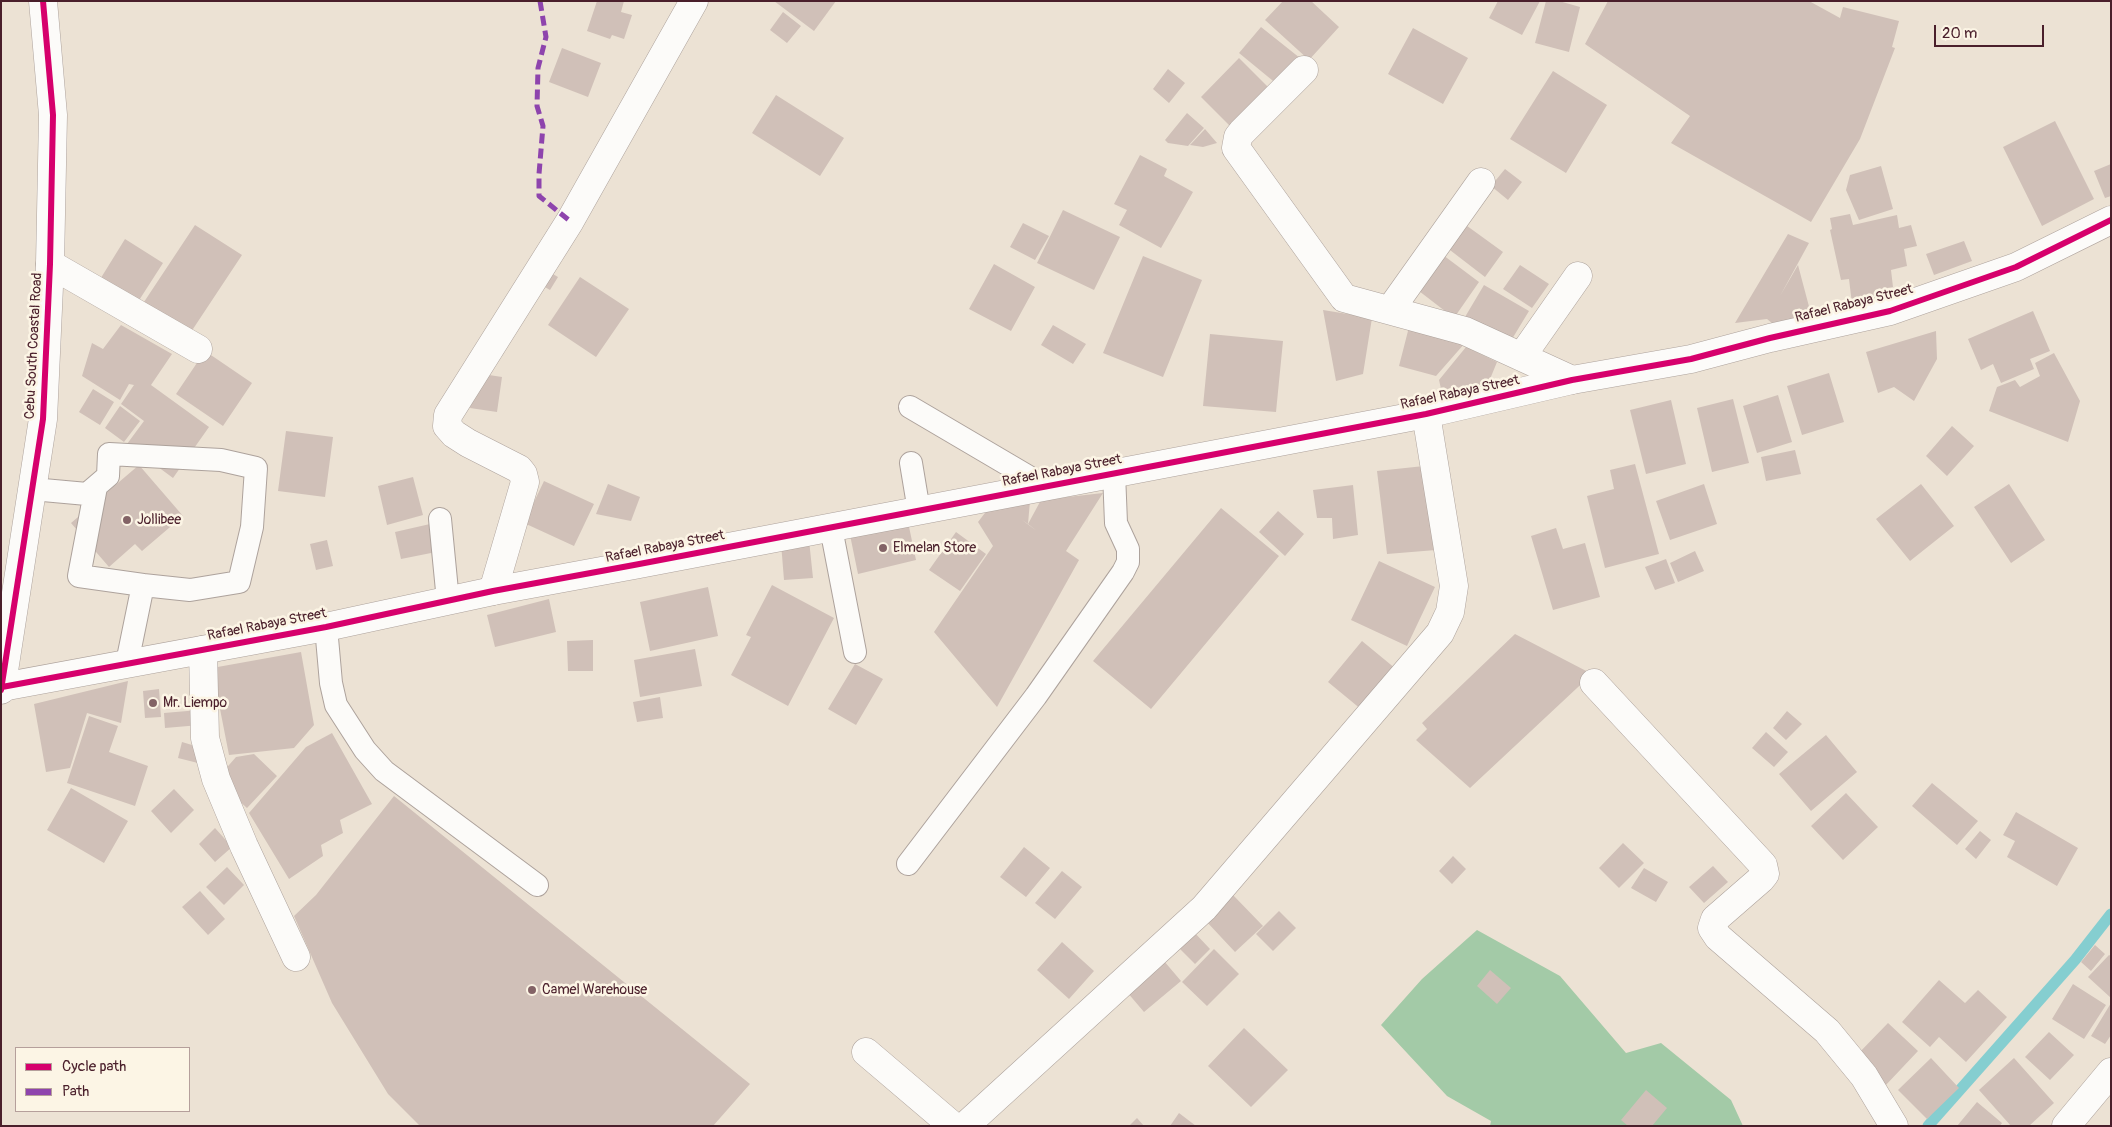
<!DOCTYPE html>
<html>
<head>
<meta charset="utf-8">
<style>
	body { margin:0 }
	#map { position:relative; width:2112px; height:1127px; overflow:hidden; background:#ece2d4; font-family:Pangolin,sans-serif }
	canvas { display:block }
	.frame { position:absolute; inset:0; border:2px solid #4a1f2b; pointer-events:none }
	.legend { position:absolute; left:15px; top:1047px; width:175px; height:65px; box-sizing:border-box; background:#fcf5e5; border:1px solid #b59f9b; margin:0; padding:6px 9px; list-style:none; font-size:15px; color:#4a1f2b }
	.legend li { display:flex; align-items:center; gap:10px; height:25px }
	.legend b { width:25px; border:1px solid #b59f9b }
	.scale { position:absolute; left:1934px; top:25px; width:110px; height:22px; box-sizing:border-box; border:2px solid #4a1f2b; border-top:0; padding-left:6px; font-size:15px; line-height:18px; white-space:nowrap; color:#4a1f2b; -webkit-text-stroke:4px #fcf5e5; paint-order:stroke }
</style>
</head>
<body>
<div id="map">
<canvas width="2112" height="1127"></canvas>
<div class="frame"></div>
<ul class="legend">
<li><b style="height:6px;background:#d6006c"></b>Cycle path</li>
<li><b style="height:6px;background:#8e44ad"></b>Path</li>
</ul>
<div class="scale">20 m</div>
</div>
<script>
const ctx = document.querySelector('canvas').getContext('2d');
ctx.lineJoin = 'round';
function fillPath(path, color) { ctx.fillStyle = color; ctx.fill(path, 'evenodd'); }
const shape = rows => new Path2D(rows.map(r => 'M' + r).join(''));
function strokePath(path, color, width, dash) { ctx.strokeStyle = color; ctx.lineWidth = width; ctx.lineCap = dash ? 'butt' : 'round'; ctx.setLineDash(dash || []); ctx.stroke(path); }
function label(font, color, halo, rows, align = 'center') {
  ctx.font = font + ' Pangolin,sans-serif'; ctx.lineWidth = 5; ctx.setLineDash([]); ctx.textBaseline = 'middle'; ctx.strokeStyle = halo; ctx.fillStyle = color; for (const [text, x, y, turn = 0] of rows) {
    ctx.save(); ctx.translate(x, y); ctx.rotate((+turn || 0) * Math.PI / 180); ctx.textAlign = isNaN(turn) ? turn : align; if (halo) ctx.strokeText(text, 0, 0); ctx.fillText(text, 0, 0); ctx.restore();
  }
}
fillPath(shape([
	[1477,930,1560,976,1626,1053,1661,1043,1731,1100,1743,1126,1490,1126,1491,1121,1447,1096,1381,1025,1422,979]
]), '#a3caa7');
strokePath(shape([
	[1928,1126,2075,960,2111,914]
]), '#85ced0', 11);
fillPath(shape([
	[597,1,624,1,621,12,632,15,624,39,612,35,610,39,587,31],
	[774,1,836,1,814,31],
	[1283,1,1311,1,1339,27,1309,60,1265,20],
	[1498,1,1540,1,1522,35,1489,18],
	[1546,1,1559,1,1580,7,1569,52,1535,43],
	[1608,1,1809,1,1840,18,1843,7,1899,21,1892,47,1895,48,1860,139,1811,222,1671,143,1690,116,1585,44],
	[783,12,801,26,787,43,770,30],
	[1261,27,1300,58,1278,85,1239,53],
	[1413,28,1468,58,1443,104,1388,74],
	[562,48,601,63,588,97,549,82],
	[1239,58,1268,87,1230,126,1201,97],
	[1168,69,1185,83,1169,103,1153,89],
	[1553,71,1607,105,1566,173,1510,139],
	[776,95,844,138,820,176,752,133],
	[1187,113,1204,128,1188,146,1168,143,1165,140],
	[2055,121,2094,199,2042,226,2003,147],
	[1205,129,1217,143,1203,147,1190,145],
	[1140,155,1167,169,1164,176,1193,192,1161,248,1119,225,1127,210,1114,204],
	[2111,164,2111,196,2105,198,2094,171],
	[1881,166,1893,209,1859,220,1846,190,1850,175],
	[1505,169,1522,182,1508,200,1491,186],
	[1063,210,1120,237,1094,290,1037,263],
	[1850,214,1853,225,1897,215,1899,228,1911,225,1917,246,1904,249,1907,266,1891,270,1893,287,1875,290,1877,301,1852,304,1849,279,1841,280,1830,230,1832,229,1830,218],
	[1023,223,1049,236,1035,260,1010,247],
	[1463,223,1503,252,1485,277,1446,247],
	[195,225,242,255,189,335,142,305],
	[1788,234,1809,243,1780,296,1798,265,1811,314,1773,324,1767,319,1735,323],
	[125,239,163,263,136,305,99,281],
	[1964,241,1972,261,1934,275,1926,254],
	[1443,255,1479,282,1454,318,1419,291],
	[1143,256,1202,280,1163,377,1103,353],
	[994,264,1035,287,1011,331,969,309],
	[1520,265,1549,284,1532,308,1503,289],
	[544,269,558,277,550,290,536,282],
	[580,277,629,309,596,357,548,325],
	[1484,285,1529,311,1509,344,1465,317],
	[1323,310,1372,318,1363,374,1336,381],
	[2033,311,2050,351,2030,359,2034,369,2001,383,1993,364,1981,370,1968,339],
	[121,325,172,354,151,385,209,427,173,478,127,444,144,421,121,404,134,385,129,384,120,400,82,376,92,343,103,349],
	[1053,325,1086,344,1073,364,1041,345],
	[1409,327,1465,343,1436,376,1399,366],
	[1936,331,1937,359,1914,401,1894,387,1878,393,1866,352],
	[1210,334,1283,341,1276,412,1203,406],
	[1466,347,1497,362,1488,384,1442,393,1439,380],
	[205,351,252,383,223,426,176,394],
	[2054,353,2080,401,2068,442,1989,411,1997,387,2015,380,2020,387,2040,376,2035,363],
	[476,373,502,377,497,412,470,408],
	[1829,373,1844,422,1802,435,1787,386],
	[93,389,114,402,100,425,79,412],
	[1778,395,1792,442,1757,453,1743,406],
	[1733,399,1749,463,1712,472,1697,408],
	[1671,400,1686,464,1646,474,1630,410],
	[120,406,140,421,124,442,105,428],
	[1952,426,1974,446,1947,476,1926,456],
	[286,431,333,437,325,497,278,491],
	[1795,450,1801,474,1766,481,1761,457],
	[1635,464,1659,554,1605,568,1587,496,1614,489,1610,470],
	[139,465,183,516,142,551,135,544,109,567,71,523],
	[1424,466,1436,550,1387,554,1377,471],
	[413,477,423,515,387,525,378,486],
	[544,481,594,504,574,546,524,523],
	[608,484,640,497,631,521,596,514],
	[1704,484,1717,524,1670,540,1656,501],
	[1921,484,1954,526,1910,561,1876,519],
	[2009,484,2045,540,2011,563,1974,507],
	[1353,485,1358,535,1333,539,1332,518,1317,518,1313,490],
	[1103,493,1066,551,1079,560,997,707,934,632,993,546,978,522,988,509,1030,501,1028,524,1022,520,1037,531,1028,524,1041,500],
	[1221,508,1279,556,1151,709,1093,661],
	[1278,511,1304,534,1285,556,1259,532],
	[908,522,916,560,858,574,850,535],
	[430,524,436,552,401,559,395,532],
	[1556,528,1563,549,1585,543,1600,597,1553,610,1531,536],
	[956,532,986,554,960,591,929,570],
	[327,540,333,566,316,570,310,544],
	[809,540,813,578,784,580,781,543],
	[1695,551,1704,571,1678,582,1670,563],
	[1666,559,1675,583,1655,590,1645,567],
	[1379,561,1435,587,1407,646,1351,620],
	[772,585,834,618,788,706,731,675,751,637,746,635],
	[708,587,718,636,650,651,640,602],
	[549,599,556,632,495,647,487,615],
	[1515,634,1592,674,1470,788,1416,740,1427,729,1422,723],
	[593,640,593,671,568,671,567,641],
	[1362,641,1396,669,1362,710,1328,682],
	[695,649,702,686,640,697,634,660],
	[301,652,314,725,294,748,229,755,212,668],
	[855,664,883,679,856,725,828,709],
	[128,681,121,723,87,713,70,768,46,772,34,704],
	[159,689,161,717,145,718,143,691],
	[660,697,663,718,637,722,633,702],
	[199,710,200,725,165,728,164,713],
	[1787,711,1802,724,1786,740,1773,728],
	[89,716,118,726,109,752,148,766,135,806,67,783],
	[1766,732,1788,752,1774,767,1752,748],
	[332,733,372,804,340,820,343,833,321,845,323,856,289,879,249,813,306,747],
	[1826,735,1857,772,1811,811,1779,774],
	[182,742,202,748,198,763,178,758],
	[254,754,277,776,247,808,216,780,236,757],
	[1932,783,1978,821,1957,845,1912,806],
	[71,788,128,821,104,863,47,830],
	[174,789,194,810,171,833,151,811],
	[1846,793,1878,827,1843,860,1811,826],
	[394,796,750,1084,713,1126,420,1126,388,1094,332,1003,294,916,316,895],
	[2016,812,2078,848,2057,886,2007,857,2015,841,2003,835],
	[215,828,232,847,215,862,199,844],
	[1980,831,1991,840,1976,859,1965,849],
	[1623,843,1644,863,1619,888,1599,868],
	[1024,847,1050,868,1026,897,1000,877],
	[1453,856,1466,869,1452,884,1439,871],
	[1713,866,1728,882,1704,903,1689,887],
	[227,867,244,885,224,905,206,887],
	[1644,868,1668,882,1656,902,1631,888],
	[1062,871,1082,887,1055,919,1035,903],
	[200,891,225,919,208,935,182,907],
	[1233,895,1263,926,1235,952,1206,921],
	[1279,911,1296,928,1273,951,1256,934],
	[1193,931,1210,949,1195,964,1178,947],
	[1062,942,1094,971,1069,999,1037,970],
	[2095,945,2105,954,2091,971,2081,962],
	[1214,949,1239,974,1207,1006,1182,982],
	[2109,955,2111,956,2111,998,2088,977],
	[1164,961,1181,981,1144,1012,1127,992],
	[1490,970,1511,988,1497,1004,1477,986],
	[1939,980,1965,1003,1978,990,2007,1017,1966,1062,1939,1037,1930,1047,1902,1022],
	[2073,984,2106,1005,2084,1039,2052,1019],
	[2111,1003,2111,1035,2105,1044,2091,1036],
	[1888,1023,1918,1051,1885,1086,1855,1057],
	[1244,1028,1288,1070,1251,1107,1208,1066],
	[2049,1032,2074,1055,2050,1080,2025,1057],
	[1931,1058,1959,1088,1927,1119,1898,1090],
	[2014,1058,2054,1103,2029,1126,2011,1126,1979,1090],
	[1646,1090,1667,1108,1652,1126,1628,1126,1621,1120],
	[1977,1102,2002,1123,2000,1126,1957,1126],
	[1179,1113,1196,1126,1170,1126],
	[1137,1118,1144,1126,1129,1126]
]), '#d0c0b8');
const service = shape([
	[910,407,1046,487],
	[911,463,919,511],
	[96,487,79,576,143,585],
	[32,489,87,494,108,476,109,454,221,460,256,468,252,527,239,582,190,590,143,585,127,663],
	[440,519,448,601],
	[831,528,855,652],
	[326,627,331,683,336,705,365,750,384,771,537,885],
	[908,864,1036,696,1123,572,1128,562,1128,549,1116,523,1114,473]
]);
const minor = shape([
	[1304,70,1242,132,1238,137,1236,148,1344,298,1465,331,1572,380],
	[50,264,198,349],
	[1390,310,1481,182],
	[1522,356,1578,276],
	[493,591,525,482,523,474,519,469,468,443,454,434,447,426,448,415,570,221,694,1],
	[203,650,205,738,216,779,244,846,296,957],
	[1594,683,1763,865,1765,874,1761,879,1715,919,1712,928,1718,937,1827,1031,1864,1076,1894,1126],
	[866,1052,953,1126],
	[965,1126,1204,908,1440,633,1450,612,1454,586,1426,414]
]);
const tertiary = shape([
	[2,687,326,627,493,591,634,565,1426,414,1572,380,1691,359,1770,338,1890,311,2016,267,2111,220],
	[2066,1126,2111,1072]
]);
const trunk = shape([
	[1,690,43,419,50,264,53,115,43,1]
]);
strokePath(service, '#ada29c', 24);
strokePath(minor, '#ada29c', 29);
strokePath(tertiary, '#ada29c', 29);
strokePath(trunk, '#ada29c', 29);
strokePath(service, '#fcfbf9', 22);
strokePath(minor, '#fcfbf9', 28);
strokePath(tertiary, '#fcfbf9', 28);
strokePath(trunk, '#fcfbf9', 28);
strokePath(shape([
	[540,1,546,37,538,68,537,106,543,126,539,174,539,196,570,221]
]), '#8e44ad', 5, [10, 5]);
strokePath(shape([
	[2,687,326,627,493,591,634,565,1426,414,1572,380,1691,359,1770,338,1890,311,2016,267,2111,220],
	[1,690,43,419,50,264,53,115,43,1]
]), '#d6006c', 6);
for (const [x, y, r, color] of [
	[127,520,5,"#836366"],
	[883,548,5,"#836366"],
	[153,703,5,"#836366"],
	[532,990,5,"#836366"]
]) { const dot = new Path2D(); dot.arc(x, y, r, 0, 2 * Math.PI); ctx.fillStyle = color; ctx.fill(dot); strokePath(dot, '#fcf5e5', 2); }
label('14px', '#4a1f2b', '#fcf5e5', [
	["Rafael Rabaya Street",1854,304,-14],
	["Cebu South Coastal Road",34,346,-87],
	["Rafael Rabaya Street",1460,393,-12],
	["Rafael Rabaya Street",1062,471,-11],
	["Rafael Rabaya Street",665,547,-11],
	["Rafael Rabaya Street",267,625,-11]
]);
label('14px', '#4a1f2b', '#fcf5e5', [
	["Jollibee",137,520],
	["Elmelan Store",893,548],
	["Mr. Liempo",163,703],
	["Camel Warehouse",542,990]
], 'left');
</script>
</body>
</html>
